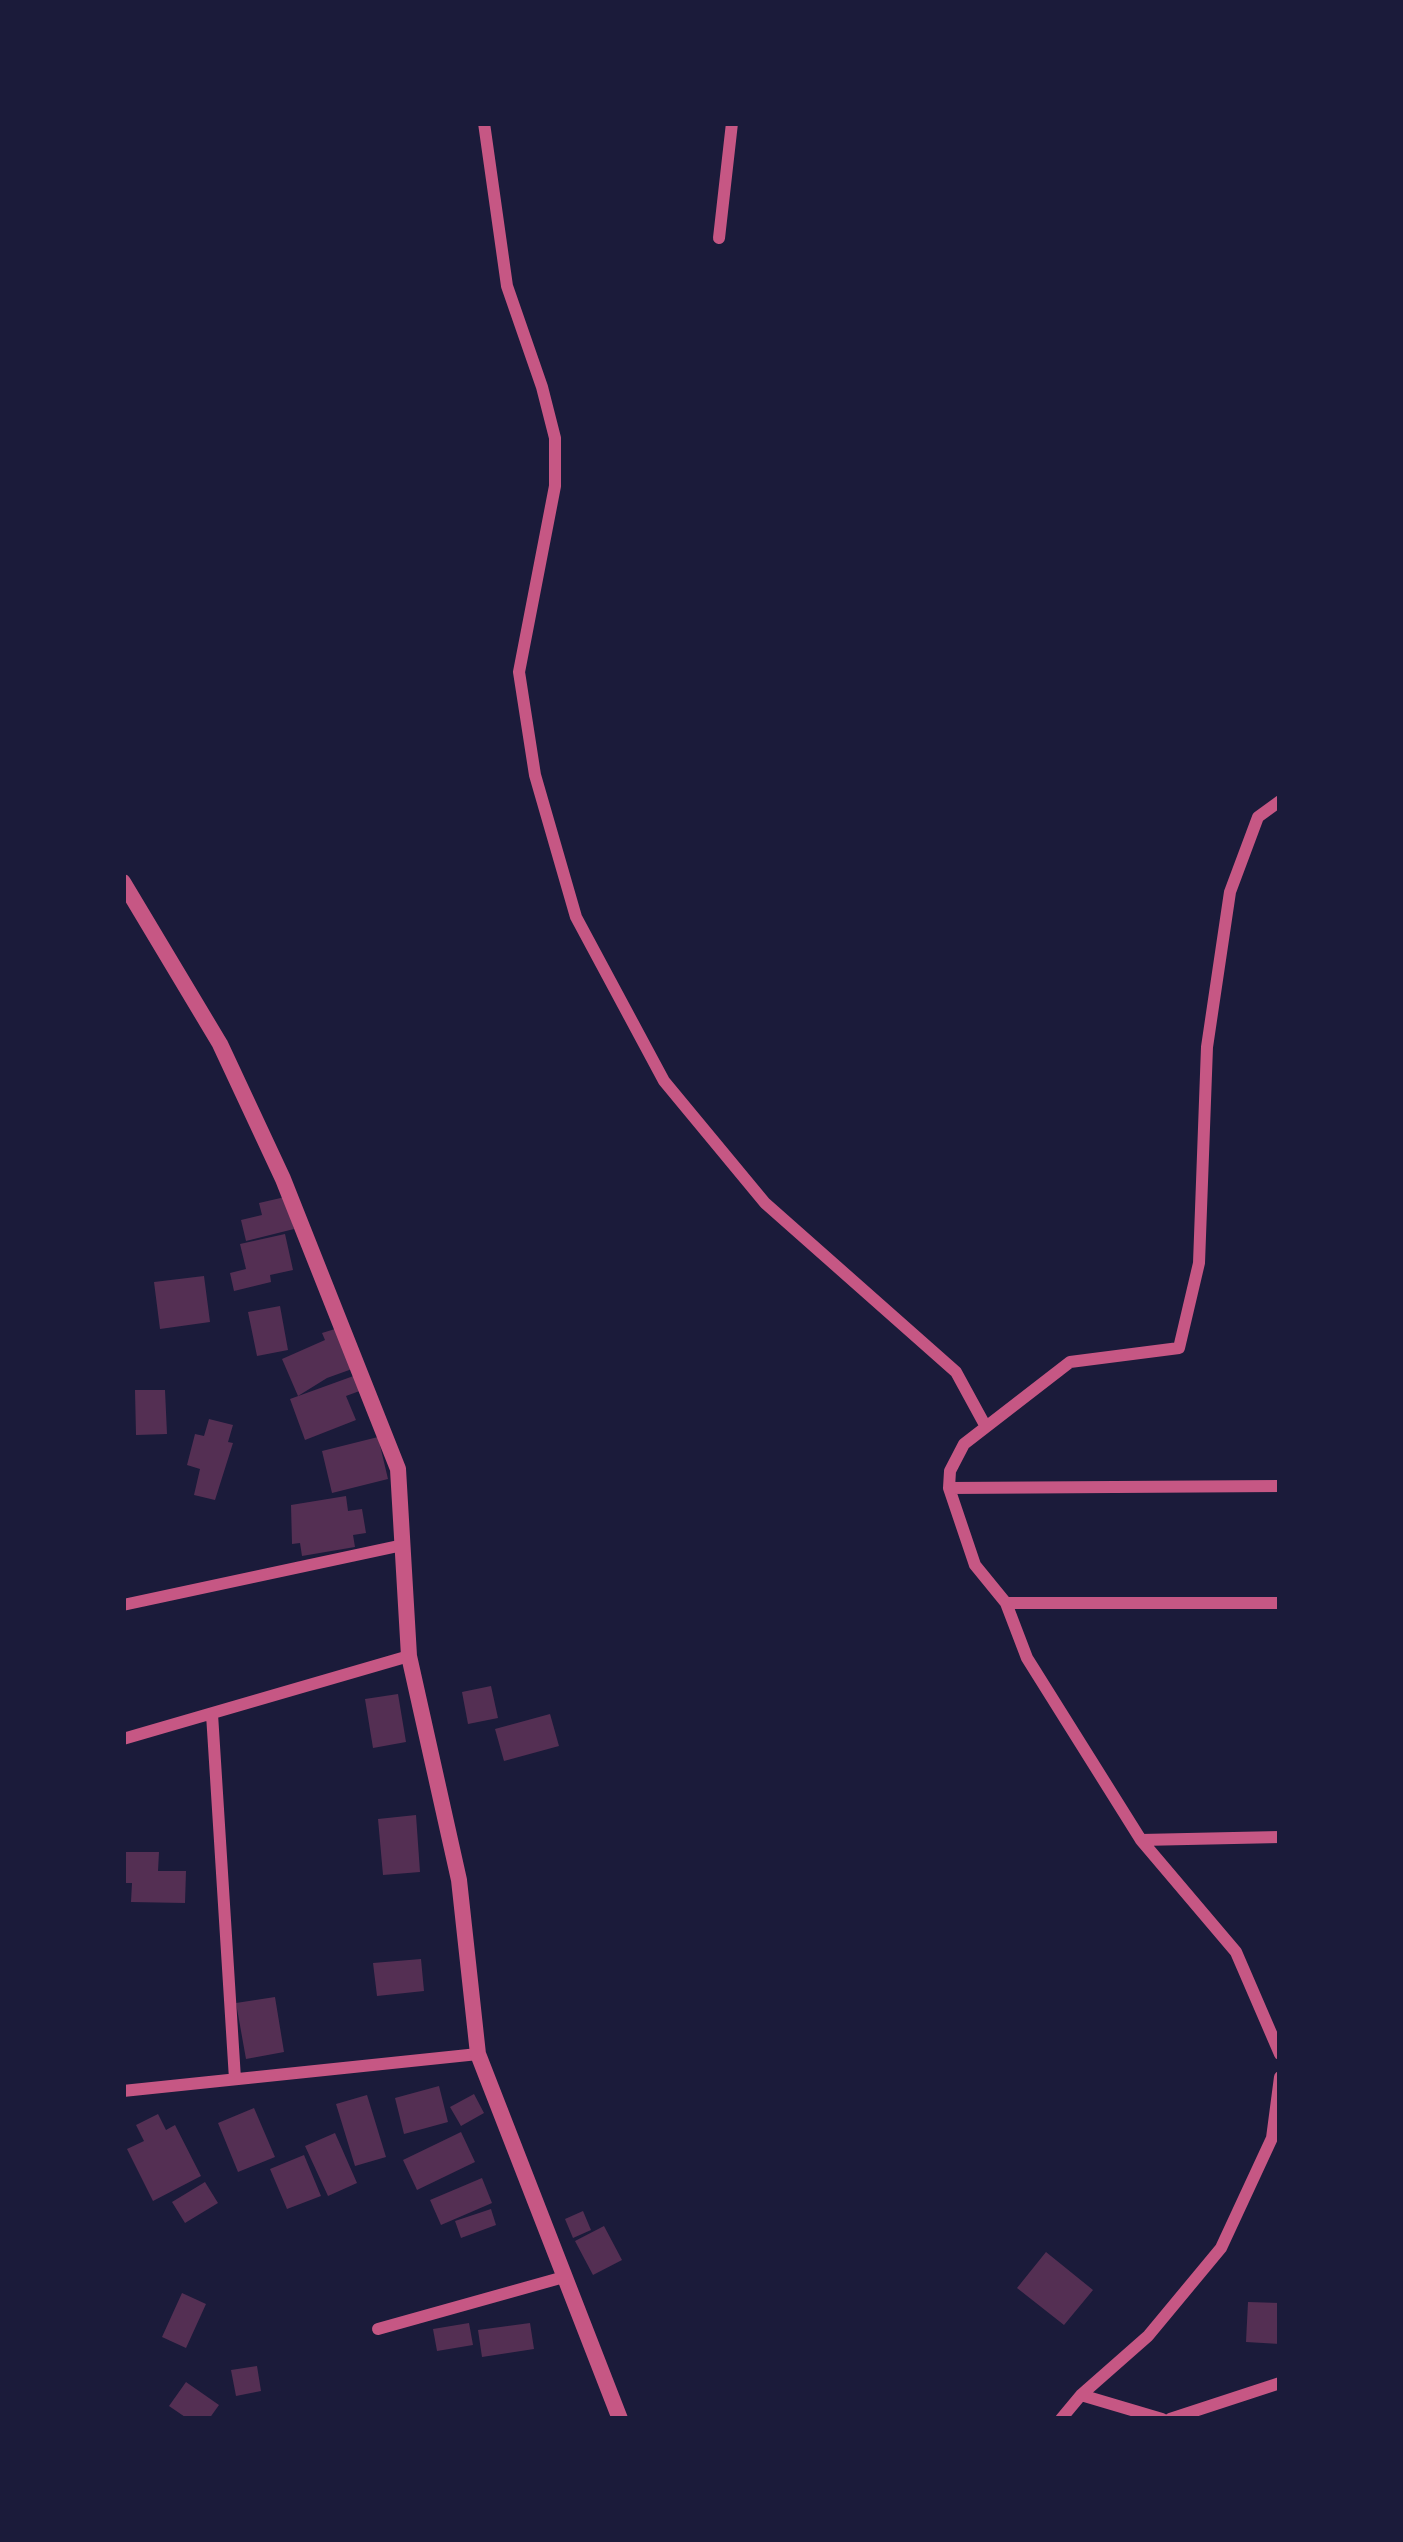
<!DOCTYPE html>
<html>
<head>
<meta charset="utf-8">
<style>
	body { margin:0 }
	#map { position:relative; width:1403px; height:2542px; overflow:hidden; background:#1b1b3a; font-family:"Archivo Narrow",sans-serif }
	canvas { display:block }
	.frame { position:absolute; inset:0; border:126px solid #1b1b3a; pointer-events:none }
</style>
</head>
<body>
<div id="map">
<canvas width="1403" height="2542"></canvas>
<div class="frame"></div>
</div>
<script>
const ctx = document.querySelector('canvas').getContext('2d');
ctx.lineJoin = 'round';
function fillPath(path, color) { ctx.fillStyle = color; ctx.fill(path, 'evenodd'); }
const shape = rows => new Path2D(rows.map(r => 'M' + r).join(''));
function strokePath(path, color, width, dash) { ctx.strokeStyle = color; ctx.lineWidth = width; ctx.lineCap = dash ? 'butt' : 'round'; ctx.setLineDash(dash || []); ctx.stroke(path); }
fillPath(shape([
	[285,1197,294,1229,246,1241,241,1220,262,1215,259,1203],
	[285,1234,293,1270,270,1275,271,1282,234,1291,230,1273,246,1269,240,1244],
	[204,1276,210,1322,160,1329,154,1282],
	[280,1306,288,1350,257,1356,248,1312],
	[335,1329,352,1369,327,1378,298,1396,282,1359,325,1340,322,1333],
	[359,1374,365,1389,346,1396,356,1420,305,1440,290,1399],
	[135,1390,165,1390,167,1434,136,1435],
	[209,1419,233,1425,228,1442,233,1443,215,1500,194,1495,200,1469,187,1465,195,1434,204,1436],
	[378,1437,388,1479,332,1493,322,1451],
	[346,1496,348,1511,362,1509,366,1533,353,1535,355,1547,302,1556,300,1543,292,1544,291,1505],
	[491,1686,498,1718,468,1724,462,1692],
	[398,1694,406,1742,373,1748,365,1699],
	[550,1714,559,1746,504,1761,495,1729],
	[416,1815,420,1872,383,1875,378,1819],
	[126,1852,159,1852,158,1871,186,1871,185,1903,131,1902,132,1883,126,1883],
	[421,1959,424,1991,377,1996,373,1963],
	[275,1997,284,2052,246,2059,236,2003],
	[439,2086,448,2122,404,2134,395,2098],
	[474,2094,484,2113,461,2126,450,2107],
	[367,2095,386,2157,355,2166,336,2104],
	[254,2108,275,2157,238,2172,218,2123],
	[158,2114,166,2130,175,2125,201,2176,153,2201,127,2149,144,2141,136,2125],
	[461,2132,475,2162,417,2190,403,2160],
	[335,2133,357,2183,328,2196,305,2146],
	[304,2155,321,2196,287,2209,270,2169],
	[482,2178,492,2203,441,2225,430,2200],
	[205,2182,218,2203,185,2223,172,2202],
	[491,2209,496,2225,461,2238,455,2221],
	[583,2211,591,2230,573,2238,565,2219],
	[604,2226,622,2260,593,2275,575,2241],
	[1046,2252,1093,2290,1064,2325,1017,2288],
	[182,2293,206,2304,186,2348,162,2337],
	[1248,2302,1280,2303,1280,2344,1246,2342],
	[469,2323,473,2345,437,2351,433,2329],
	[530,2323,534,2349,482,2357,478,2330],
	[257,2366,261,2391,236,2396,231,2370],
	[186,2382,219,2405,209,2419,188,2419,169,2406]
]), '#542f53');
strokePath(shape([
	[484,123,507,286,542,387,555,438,555,486,519,672,535,775,576,917,664,1081,765,1203,956,1372,986,1427],
	[719,238,732,123],
	[1280,801,1258,817,1230,892,1207,1047,1199,1263,1179,1348,1070,1362,964,1444,950,1471,949,1488,975,1565,1006,1603,1027,1658,1141,1840,1236,1952,1280,2054],
	[949,1488,1280,1486],
	[1006,1603,1280,1603],
	[123,1605,403,1545],
	[212,1714,235,2079],
	[123,1739,409,1656],
	[1141,1840,1280,1837],
	[123,2091,478,2054],
	[378,2329,564,2277],
	[1081,2395,1162,2419],
	[1061,2419,1081,2395,1148,2336,1221,2248,1272,2138,1280,2077],
	[1170,2419,1280,2383]
]), '#c65784', 12);
strokePath(shape([
	[123,882,220,1044,283,1179,398,1469,409,1656,459,1880,478,2054,620,2419]
]), '#c65784', 16);
</script>
</body>
</html>
